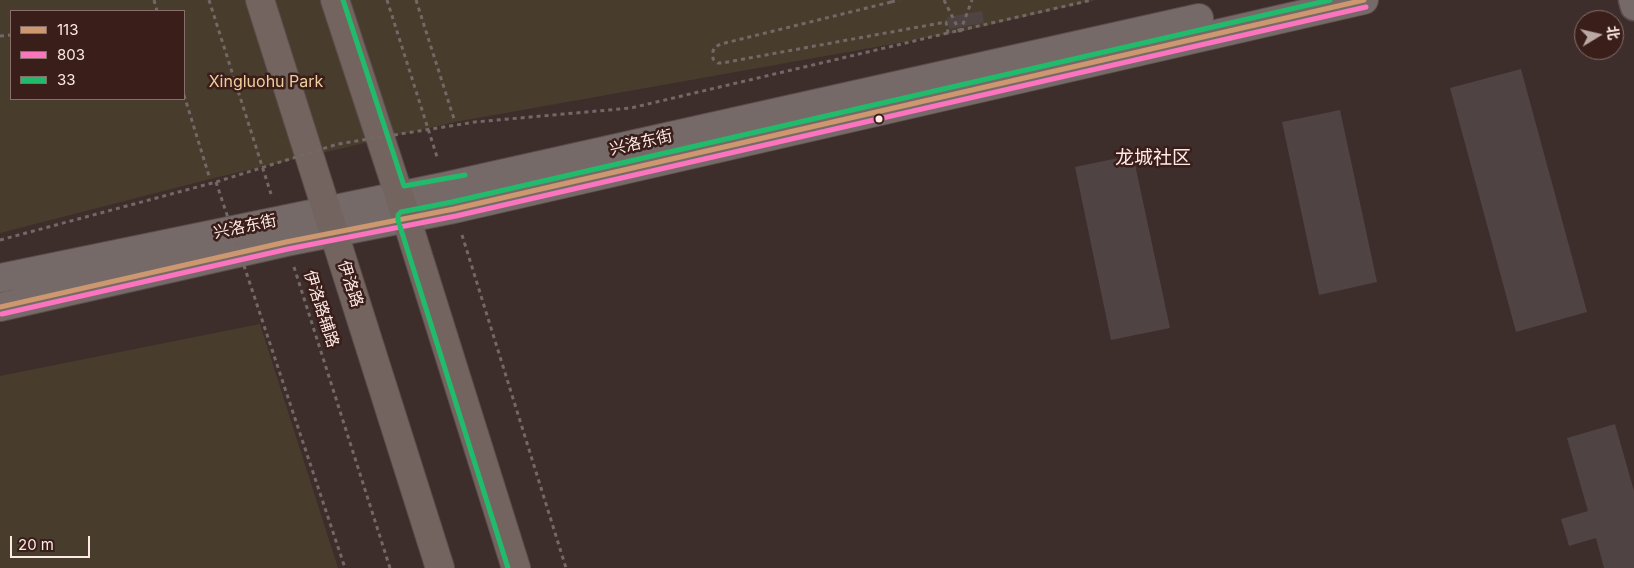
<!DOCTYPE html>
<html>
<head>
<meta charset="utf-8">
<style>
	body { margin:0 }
	#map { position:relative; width:1634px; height:568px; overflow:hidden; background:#3d2e2c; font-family:Inter,"Noto Sans SC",sans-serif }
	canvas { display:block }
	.legend { position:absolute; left:10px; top:10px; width:175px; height:90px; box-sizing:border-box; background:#3a1e1a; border:1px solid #886f6c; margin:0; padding:6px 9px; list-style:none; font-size:15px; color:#fde9e6 }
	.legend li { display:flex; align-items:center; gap:10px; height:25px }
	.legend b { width:25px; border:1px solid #886f6c }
	.north { position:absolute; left:1574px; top:10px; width:50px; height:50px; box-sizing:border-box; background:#3a1e1a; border:1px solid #886f6c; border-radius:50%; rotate:81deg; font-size:14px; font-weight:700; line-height:20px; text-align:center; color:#fde9e6 }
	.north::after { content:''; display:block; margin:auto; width:18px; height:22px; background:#baa8a5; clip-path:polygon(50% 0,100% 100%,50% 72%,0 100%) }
	.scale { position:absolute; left:10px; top:536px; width:80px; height:22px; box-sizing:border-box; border:2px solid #fde9e6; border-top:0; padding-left:6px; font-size:15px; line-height:18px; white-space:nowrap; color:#fde9e6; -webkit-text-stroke:4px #3a1e1a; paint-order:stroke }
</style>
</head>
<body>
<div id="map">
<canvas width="1634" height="568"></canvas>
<ul class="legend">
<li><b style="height:6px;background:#cd976f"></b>113</li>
<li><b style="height:6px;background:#fc73be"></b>803</li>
<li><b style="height:6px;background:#20bc6c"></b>33</li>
</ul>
<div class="north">北</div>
<div class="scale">20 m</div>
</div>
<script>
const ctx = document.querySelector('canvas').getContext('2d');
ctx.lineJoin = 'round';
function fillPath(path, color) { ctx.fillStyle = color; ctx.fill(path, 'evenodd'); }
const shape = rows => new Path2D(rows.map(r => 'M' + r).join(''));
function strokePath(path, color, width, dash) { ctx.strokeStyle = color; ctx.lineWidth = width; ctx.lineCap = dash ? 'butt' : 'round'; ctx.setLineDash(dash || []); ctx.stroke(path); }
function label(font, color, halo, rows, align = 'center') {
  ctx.font = font + ' Inter,"Noto Sans SC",sans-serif'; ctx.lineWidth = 5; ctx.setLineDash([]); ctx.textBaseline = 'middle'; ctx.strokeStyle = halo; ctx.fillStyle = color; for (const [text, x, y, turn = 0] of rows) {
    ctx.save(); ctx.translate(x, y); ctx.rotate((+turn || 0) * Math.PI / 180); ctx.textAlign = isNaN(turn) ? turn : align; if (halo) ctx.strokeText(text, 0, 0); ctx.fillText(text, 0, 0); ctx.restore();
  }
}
fillPath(shape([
	[0,0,1096,0,960,32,455,122,210,179,0,233],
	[11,11,184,11,184,99,11,99],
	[260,324,338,568,0,568,0,376]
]), '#483c2d');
fillPath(shape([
	[982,11,984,23,949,29,947,17],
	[1521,69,1587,312,1516,332,1450,88],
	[1340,110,1377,282,1319,295,1282,122],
	[1133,155,1170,328,1111,340,1075,167],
	[1615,424,1634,491,1634,568,1604,568,1596,538,1569,546,1561,519,1588,511,1567,438]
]), '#4f4343');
const minor = shape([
	[1632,0,1634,7]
]);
const tertiary = shape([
	[0,278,447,186,1199,18],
	[0,307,286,242,454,209,1364,0]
]);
const primary = shape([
	[260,0,440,568],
	[335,0,399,195,516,568]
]);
strokePath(minor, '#5c4d4c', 29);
strokePath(tertiary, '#5c4d4c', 30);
strokePath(primary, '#5c4d4c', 30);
strokePath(shape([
	[154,0,157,11],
	[209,0,271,194],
	[387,0,438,160],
	[416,0,455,122],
	[944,0,960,32],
	[891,2,899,0],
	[960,32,972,0],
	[0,36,11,35],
	[184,95,210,179],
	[462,235,566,568],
	[294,267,390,568]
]), '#736866', 3, [4, 4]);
strokePath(minor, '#766a68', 26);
strokePath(tertiary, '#766a68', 28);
strokePath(primary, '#73645f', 28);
strokePath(shape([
	[891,2,721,44,715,47,713,51,713,59,718,63,722,63,946,22,948,33,1092,0],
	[216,182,345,568],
	[0,240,216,182,338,144,475,122,631,108,948,33]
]), '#736866', 3, [4, 4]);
strokePath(shape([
	[0,307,286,242,454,209,1364,0]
]), '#cd976f', 5);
strokePath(shape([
	[2,314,288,249,456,216,1366,7]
]), '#fc73be', 5);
strokePath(shape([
	[343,0,404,186,465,175],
	[508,568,398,220,398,215,401,212,452,202,1330,0]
]), '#20bc6c', 5);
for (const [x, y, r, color] of [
	[879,119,4.5,"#fde9e6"]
]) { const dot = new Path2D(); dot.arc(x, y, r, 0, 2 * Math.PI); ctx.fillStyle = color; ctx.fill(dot); strokePath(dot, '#3a1e1a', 2); }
label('16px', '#f0cd9d', '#3a1e1a', [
	["Xingluohu Park",266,82]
]);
label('16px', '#fde9e6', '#3a1e1a', [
	["兴洛东街",641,143,-13],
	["兴洛东街",245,227,-12],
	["伊洛路",350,284,72],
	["伊洛路辅路",321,309,72]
]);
label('19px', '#fde9e6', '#3a1e1a', [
	["龙城社区",1153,158]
]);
</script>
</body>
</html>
